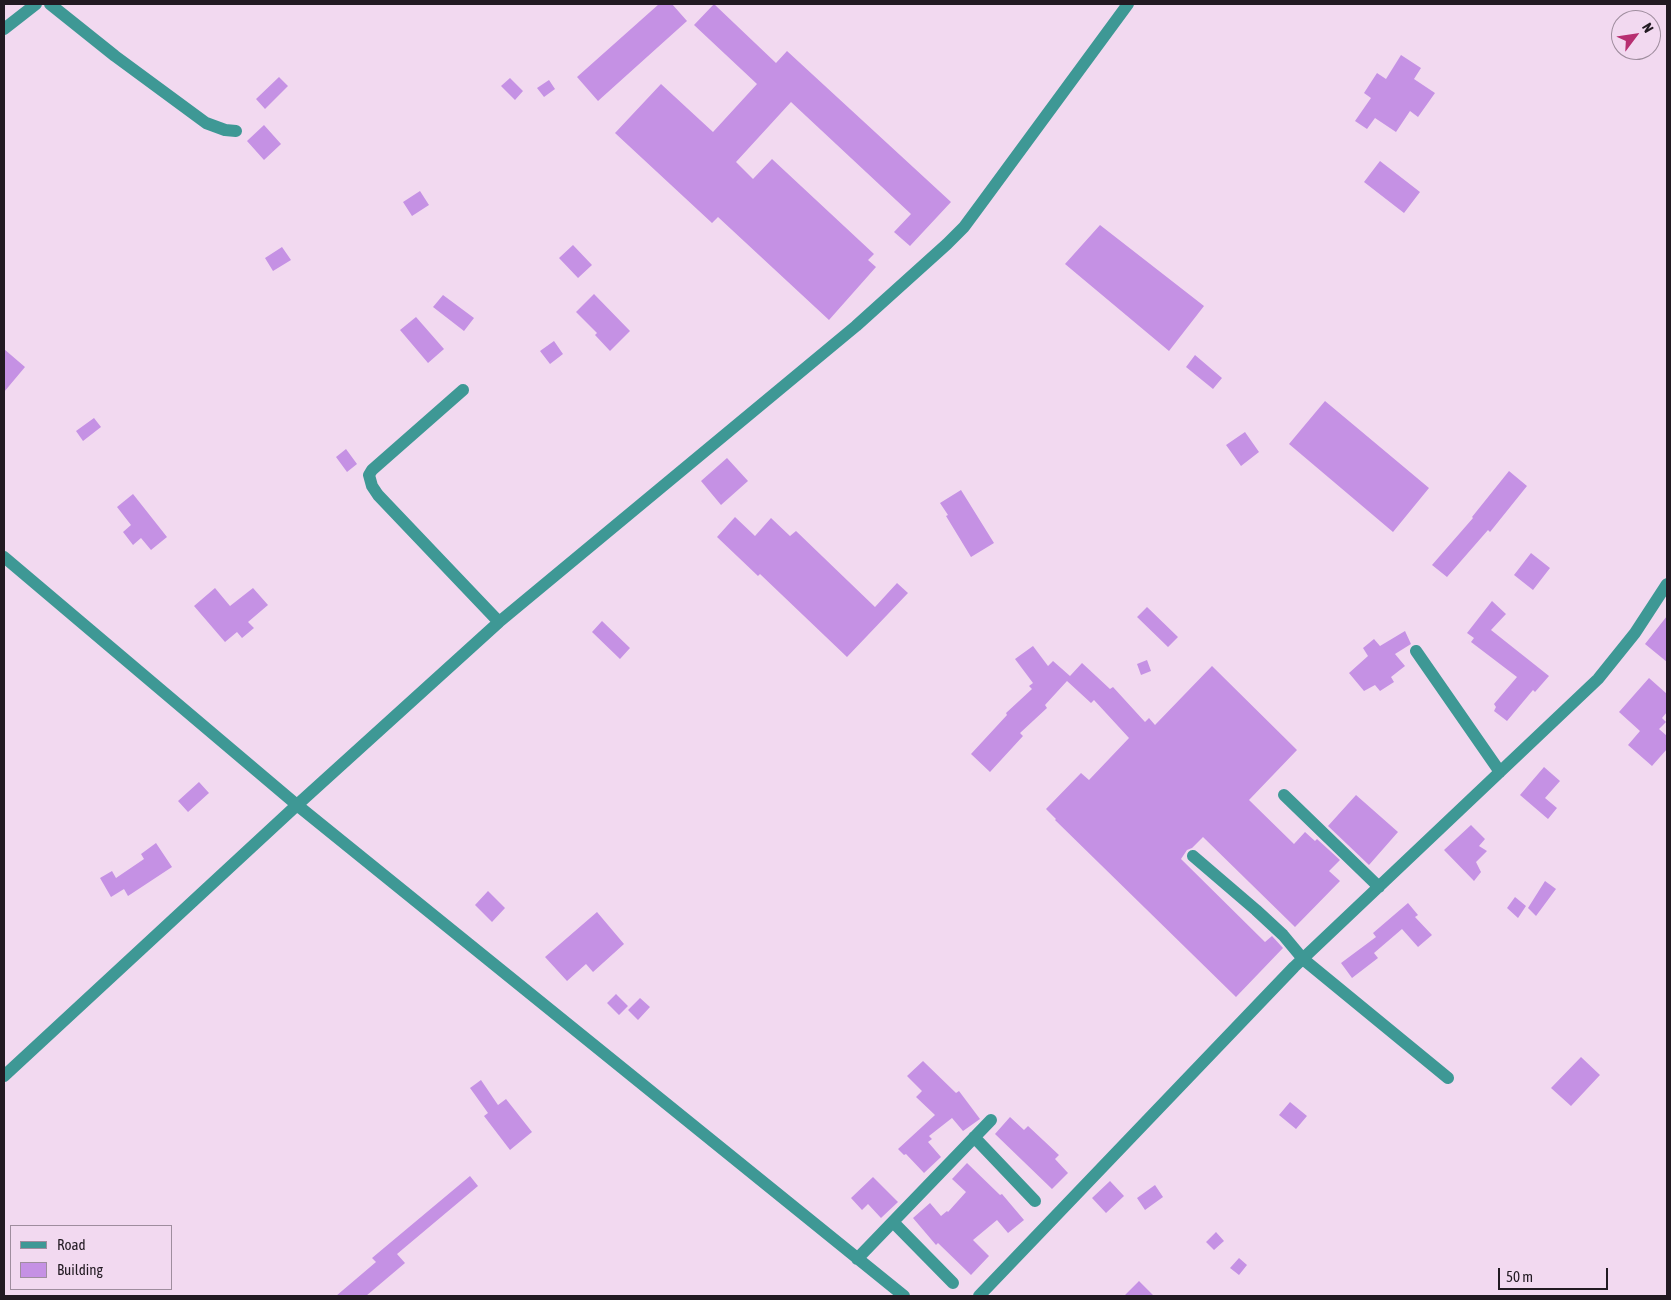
<!DOCTYPE html>
<html>
<head>
<meta charset="utf-8">
<style>
	body { margin:0 }
	#map { position:relative; width:1671px; height:1300px; overflow:hidden; background:#f2d9f0; font-family:"Asap Condensed",sans-serif }
	canvas { display:block }
	.frame { position:absolute; inset:0; border:5px solid #221a22; pointer-events:none }
	.legend { position:absolute; left:10px; top:1225px; width:162px; height:65px; box-sizing:border-box; background:#f2d9f0; border:1px solid #9f8d9e; margin:0; padding:6px 9px; list-style:none; font-size:15px; color:#221a22 }
	.legend li { display:flex; align-items:center; gap:10px; height:25px }
	.legend b { width:25px; border:1px solid #9f8d9e }
	.north { position:absolute; left:1611px; top:10px; width:50px; height:50px; box-sizing:border-box; background:#f2d9f0; border:1px solid #9f8d9e; border-radius:50%; rotate:59deg; font-size:14px; font-weight:700; line-height:20px; text-align:center; color:#221a22 }
	.north::after { content:''; display:block; margin:auto; width:18px; height:22px; background:#b72f71; clip-path:polygon(50% 0,100% 100%,50% 72%,0 100%) }
	.scale { position:absolute; left:1498px; top:1268px; width:110px; height:22px; box-sizing:border-box; border:2px solid #221a22; border-top:0; padding-left:6px; font-size:15px; line-height:18px; white-space:nowrap; color:#221a22; -webkit-text-stroke:4px #f2d9f0; paint-order:stroke }
</style>
</head>
<body>
<div id="map">
<canvas width="1671" height="1300"></canvas>
<div class="frame"></div>
<ul class="legend">
<li><b style="height:6px;background:#3e9895"></b>Road</li>
<li><b style="height:14px;background:#c591e4"></b>Building</li>
</ul>
<div class="north">N</div>
<div class="scale">50 m</div>
</div>
<script>
const ctx = document.querySelector('canvas').getContext('2d');
ctx.lineJoin = 'round';
function fillPath(path, color) { ctx.fillStyle = color; ctx.fill(path, 'evenodd'); }
const shape = rows => new Path2D(rows.map(r => 'M' + r).join(''));
function strokePath(path, color, width, dash) { ctx.strokeStyle = color; ctx.lineWidth = width; ctx.lineCap = dash ? 'butt' : 'round'; ctx.setLineDash(dash || []); ctx.stroke(path); }
fillPath(shape([
	[659,4,672,4,687,21,598,101,577,77],
	[714,4,776,63,787,51,951,202,910,246,894,232,911,214,791,102,736,162,753,179,772,159,874,254,868,260,876,267,829,320,718,217,712,223,615,133,661,84,713,132,757,84,694,25],
	[1401,55,1421,68,1414,79,1435,93,1418,117,1410,111,1396,132,1375,118,1367,129,1355,121,1371,98,1364,93,1377,73,1386,79],
	[279,77,288,86,265,109,256,99],
	[510,78,523,91,515,100,501,86],
	[549,80,555,89,544,97,537,88],
	[264,125,281,144,264,160,247,141],
	[1380,161,1420,192,1404,213,1364,182],
	[420,191,429,205,412,216,403,202],
	[1100,225,1204,306,1169,351,1065,264],
	[573,245,592,265,578,278,559,258],
	[282,247,291,260,273,271,265,258],
	[594,294,630,331,610,351,595,335,597,333,576,312],
	[443,295,474,318,464,331,433,307],
	[416,317,444,349,428,363,400,330],
	[554,341,563,354,550,364,540,351],
	[4,349,25,367,4,392],
	[1195,355,1222,378,1213,389,1186,367],
	[1325,401,1429,488,1393,532,1289,444],
	[94,418,101,427,83,441,76,431],
	[1245,432,1259,452,1241,466,1226,445],
	[346,449,357,464,347,472,336,457],
	[727,458,748,481,721,505,701,481],
	[1509,471,1527,486,1490,532,1488,530,1447,577,1432,565,1473,518,1472,517],
	[961,490,994,543,971,557,946,516,948,515,940,503],
	[133,494,167,537,151,550,141,538,133,545,123,532,131,525,117,507],
	[735,517,755,536,771,518,790,536,796,531,875,607,897,583,908,593,847,657,760,574,758,576,717,537],
	[1531,553,1550,568,1533,590,1514,575],
	[215,588,230,606,253,588,268,605,248,622,254,628,242,638,237,632,225,642,194,606],
	[1492,601,1506,614,1491,630,1549,676,1535,692,1533,690,1507,721,1494,711,1496,707,1494,704,1517,677,1471,642,1474,638,1467,633],
	[1147,607,1178,637,1168,647,1137,617],
	[1667,616,1667,662,1645,644],
	[602,621,630,648,620,659,592,632],
	[1405,631,1411,644,1395,654,1405,666,1391,677,1394,682,1380,691,1375,685,1364,691,1349,673,1368,656,1363,648,1374,639,1380,646],
	[1033,646,1048,666,1053,661,1070,676,1082,663,1110,689,1113,687,1145,722,1149,718,1155,725,1212,666,1297,750,1249,800,1294,844,1305,832,1315,841,1317,839,1340,860,1329,871,1340,881,1295,927,1203,837,1192,848,1187,850,1181,859,1265,942,1272,936,1283,948,1236,997,1055,820,1056,819,1046,809,1081,773,1089,780,1129,738,1094,700,1091,703,1067,681,1045,705,1047,708,1020,733,1023,736,990,772,971,754,1007,715,1006,713,1032,689,1029,686,1033,683,1015,659],
	[1147,660,1151,671,1141,675,1137,664],
	[1649,678,1667,694,1667,712,1662,718,1666,722,1659,729,1667,736,1667,749,1652,766,1628,745,1640,731,1619,712],
	[1544,767,1560,781,1545,798,1557,808,1548,819,1520,795],
	[199,782,209,793,188,812,178,801],
	[1356,795,1398,832,1369,865,1328,826],
	[1471,825,1485,839,1479,846,1487,851,1476,862,1481,872,1474,881,1444,850],
	[156,843,172,867,128,896,124,889,111,897,100,878,112,871,116,878,144,859,141,854],
	[1545,881,1556,889,1536,916,1528,908],
	[488,891,505,908,492,922,475,905],
	[1515,897,1526,906,1518,918,1507,908],
	[1408,903,1418,915,1415,917,1432,935,1418,947,1402,929,1374,953,1378,958,1352,978,1341,963,1376,937,1373,933],
	[597,912,624,944,593,972,586,964,567,981,545,957],
	[616,994,628,1006,619,1015,607,1003],
	[640,998,650,1007,638,1020,628,1010],
	[1581,1057,1600,1075,1571,1106,1551,1088],
	[923,1061,956,1093,959,1091,980,1119,963,1131,952,1118,929,1136,932,1139,928,1142,941,1157,924,1173,906,1154,904,1155,898,1149,935,1115,916,1097,922,1091,907,1076],
	[481,1080,498,1105,506,1099,532,1132,510,1150,484,1116,488,1113,470,1088],
	[1290,1102,1307,1116,1296,1129,1279,1115],
	[1010,1117,1024,1130,1028,1126,1059,1155,1055,1159,1068,1173,1052,1189,995,1134],
	[967,1163,1000,1195,1002,1194,1024,1220,1008,1233,997,1220,973,1240,989,1256,971,1275,938,1243,936,1245,913,1218,930,1203,941,1216,947,1211,948,1212,966,1192,952,1179],
	[470,1176,478,1186,397,1254,405,1263,366,1296,336,1296,376,1262,372,1258],
	[873,1177,898,1202,881,1218,868,1204,862,1210,851,1198],
	[1110,1181,1124,1196,1106,1213,1092,1198],
	[1155,1185,1163,1197,1145,1210,1137,1198],
	[1216,1232,1224,1241,1214,1250,1206,1242],
	[1239,1258,1247,1265,1239,1275,1230,1268],
	[1139,1281,1154,1296,1124,1296]
]), '#c591e4');
strokePath(shape([
	[50,4,115,56,206,123,225,130,236,131],
	[4,29,36,4],
	[463,390,372,470,369,475,372,486,378,495,499,622],
	[4,557,297,805,904,1296],
	[1416,651,1500,772],
	[1284,795,1379,887],
	[1193,856,1256,910,1283,935,1303,959,1448,1078],
	[4,1076,297,805,499,622,856,326,947,244,964,227,981,204,1128,4],
	[974,1137,1035,1201],
	[893,1222,953,1283],
	[857,1259,991,1120],
	[979,1296,1294,967,1598,679,1635,633,1667,584]
]), '#3e9895', 12);
</script>
</body>
</html>
